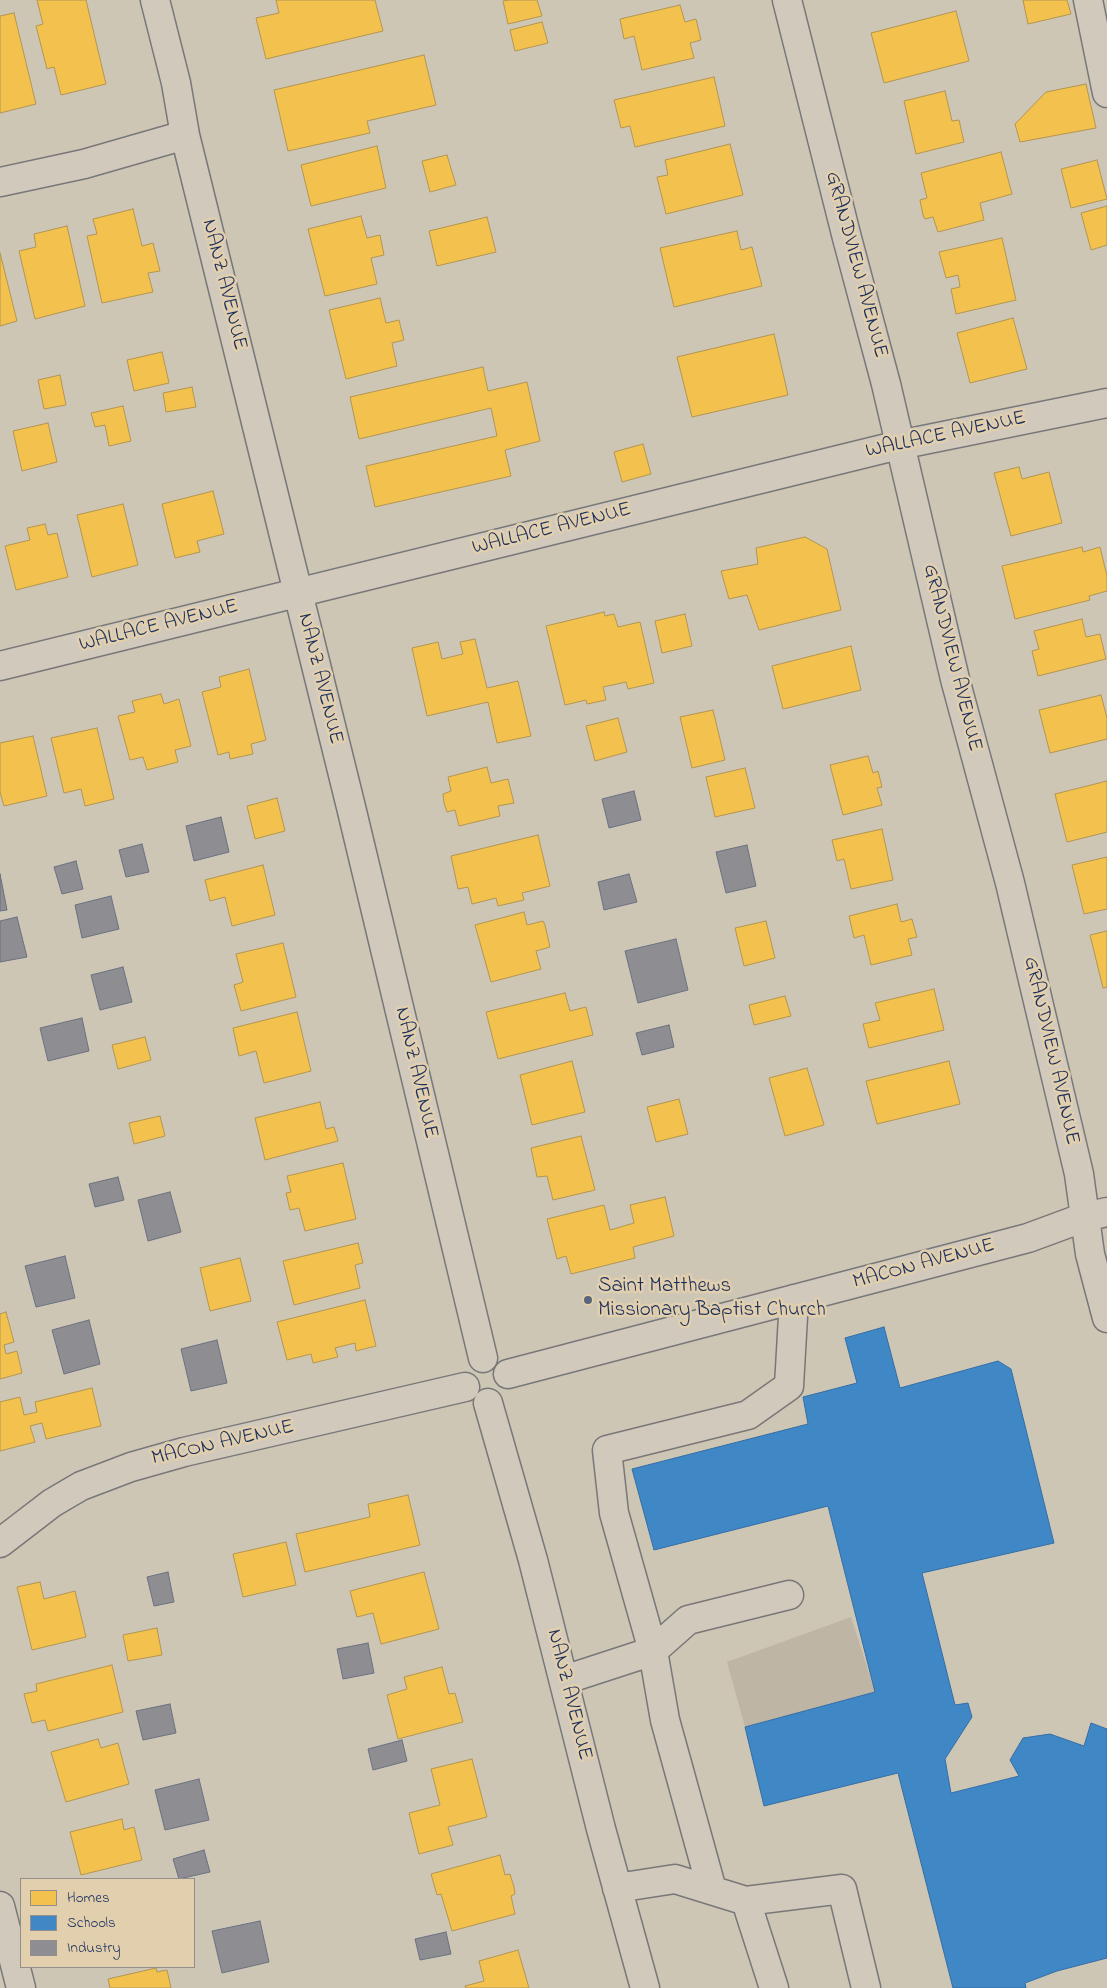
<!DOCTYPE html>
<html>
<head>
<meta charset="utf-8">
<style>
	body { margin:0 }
	#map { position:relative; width:1107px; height:1988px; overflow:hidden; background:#cec6b4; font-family:"Indie Flower",sans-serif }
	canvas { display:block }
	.legend { position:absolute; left:20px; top:1878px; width:175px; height:90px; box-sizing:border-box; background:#e1cfad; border:1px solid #928f8d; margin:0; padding:6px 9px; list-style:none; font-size:15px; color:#1b2f5e }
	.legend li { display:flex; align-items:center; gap:10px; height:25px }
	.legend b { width:25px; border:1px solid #928f8d }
</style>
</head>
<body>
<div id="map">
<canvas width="1107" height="1988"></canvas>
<ul class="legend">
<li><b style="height:14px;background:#f2c14e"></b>Homes</li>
<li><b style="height:14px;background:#3f88c5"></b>Schools</li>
<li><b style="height:14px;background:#8d8d92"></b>Industry</li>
</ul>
</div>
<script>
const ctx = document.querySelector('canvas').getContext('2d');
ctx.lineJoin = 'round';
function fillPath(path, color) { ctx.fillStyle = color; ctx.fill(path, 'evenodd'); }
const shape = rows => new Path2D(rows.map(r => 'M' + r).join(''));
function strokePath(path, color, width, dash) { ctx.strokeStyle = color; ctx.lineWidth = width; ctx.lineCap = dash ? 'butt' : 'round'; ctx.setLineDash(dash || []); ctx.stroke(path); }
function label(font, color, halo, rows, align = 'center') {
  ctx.font = font + ' "Indie Flower",sans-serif'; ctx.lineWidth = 5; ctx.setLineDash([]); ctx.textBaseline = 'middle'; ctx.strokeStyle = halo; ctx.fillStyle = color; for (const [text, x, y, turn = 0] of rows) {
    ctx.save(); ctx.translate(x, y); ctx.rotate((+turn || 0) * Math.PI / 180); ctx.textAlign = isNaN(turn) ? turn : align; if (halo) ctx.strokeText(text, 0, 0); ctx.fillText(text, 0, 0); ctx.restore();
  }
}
fillPath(shape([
	[851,1617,875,1692,745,1727,727,1662]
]), '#beb5a5');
const homes = shape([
	[37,0,86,0,106,84,61,95,54,67,47,69,36,26,43,24,37,0],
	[276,0,375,0,383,31,266,59,256,18,279,13,276,0],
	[509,0,537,0,542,16,508,24,503,1,509,0],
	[1023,0,1067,0,1071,14,1028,24,1023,0],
	[680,5,685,22,696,19,701,40,690,43,694,58,642,70,634,36,624,39,620,19,680,5],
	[956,11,969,61,884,83,871,33,956,11],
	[14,13,36,104,0,113,0,16,14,13],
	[542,22,548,43,515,51,510,30,542,22],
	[424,55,436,105,367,121,370,133,288,151,274,90,424,55],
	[714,77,725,126,635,147,630,126,621,128,614,100,714,77],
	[1086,84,1096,128,1020,142,1015,124,1046,92,1086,84],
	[945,91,952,121,959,120,964,142,916,154,904,101,945,91],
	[730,144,743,195,666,214,657,177,668,175,665,160,730,144],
	[377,146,386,188,311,206,301,165,377,146],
	[1001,152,1012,194,980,203,984,220,938,232,933,217,925,219,923,215,920,200,927,198,921,173,1001,152],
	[447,155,456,185,430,192,422,161,447,155],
	[1097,160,1107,199,1071,208,1061,169,1097,160],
	[1107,206,1107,245,1091,250,1081,213,1107,206],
	[133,209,142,246,153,243,160,271,148,273,153,292,102,303,87,236,97,234,93,219,133,209],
	[361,216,367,238,380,235,384,255,371,258,377,284,325,296,308,229,361,216],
	[487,217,496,252,437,266,429,231,487,217],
	[67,226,85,306,35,319,19,251,36,247,34,234,67,226],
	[737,231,741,250,752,247,762,286,674,307,660,248,737,231],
	[1002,238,1016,300,956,314,951,289,960,287,958,275,946,278,939,252,1002,238],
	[0,253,17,321,0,326,0,253],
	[380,298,386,323,399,320,404,340,392,343,397,366,346,379,329,310,380,298],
	[1013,318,1027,369,970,383,957,333,1013,318],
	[774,334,788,395,692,417,677,357,774,334],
	[162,352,169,383,134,391,127,360,162,352],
	[483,367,488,391,527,382,540,441,505,450,511,476,375,507,366,466,497,436,491,408,359,439,350,397,483,367],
	[60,375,66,405,44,409,38,380,60,375],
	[192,387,196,407,166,412,163,393,192,387],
	[123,406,131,441,109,446,105,425,95,427,91,413,123,406],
	[48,423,57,462,22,471,13,431,48,423],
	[643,444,651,474,622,482,614,452,643,444],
	[1019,467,1022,479,1049,472,1062,523,1011,536,994,473,1019,467],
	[213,491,224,534,197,541,200,552,175,558,162,504,213,491],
	[123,504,138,565,92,577,77,515,123,504],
	[45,524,48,535,57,533,68,577,16,590,5,546,30,540,27,528,45,524],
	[805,537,827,549,841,610,759,630,747,595,729,599,721,571,758,564,756,548,805,537],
	[1082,547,1083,552,1100,547,1107,576,1107,591,1089,596,1090,600,1015,619,1002,566,1082,547],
	[604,612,605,616,614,614,618,627,640,622,654,683,628,689,626,682,603,687,606,700,587,704,586,700,565,705,546,626,604,612],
	[685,614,692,646,662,653,655,621,685,614],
	[1082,619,1086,637,1100,634,1106,659,1038,676,1032,651,1039,649,1034,631,1082,619],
	[475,639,487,688,518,681,531,736,497,743,488,702,427,716,412,648,438,642,442,659,463,654,460,642,475,639],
	[851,646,861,690,783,709,772,666,851,646],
	[249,669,266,740,251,744,253,754,230,759,229,752,218,755,202,692,221,687,219,677,249,669],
	[161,694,164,704,179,699,191,746,175,750,178,762,147,770,143,757,130,760,118,716,135,712,132,701,161,694],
	[1101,695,1107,718,1107,739,1050,753,1039,710,1101,695],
	[713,710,725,760,692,768,680,717,713,710],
	[618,718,627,752,595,761,586,726,618,718],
	[97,728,114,799,85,806,81,789,64,793,51,738,97,728],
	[33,736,47,796,4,806,0,792,0,743,33,736],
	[868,756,873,773,878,771,882,787,877,788,882,805,843,815,830,765,868,756],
	[487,767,491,783,508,779,514,803,498,806,500,816,459,826,455,810,447,812,444,803,443,794,451,791,448,777,487,767],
	[745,768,755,808,715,817,706,777,745,768],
	[1107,781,1107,832,1067,842,1055,794,1107,781],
	[277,798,285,831,255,839,247,806,277,798],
	[882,829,893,880,851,889,844,859,837,861,832,840,882,829],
	[538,835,550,886,522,893,524,900,498,906,496,898,472,904,468,887,458,889,451,856,538,835],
	[1107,857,1107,909,1084,914,1072,865,1107,857],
	[263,865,275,915,232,926,225,897,210,901,205,880,263,865],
	[897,904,901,922,912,919,917,937,908,939,912,955,871,965,864,935,854,938,849,916,897,904],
	[524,912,527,925,543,921,545,925,550,947,536,951,541,969,491,982,475,925,524,912],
	[766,921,775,958,744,966,735,928,766,921],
	[1107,931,1107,987,1103,988,1090,935,1107,931],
	[283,943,296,997,241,1011,234,985,243,982,236,954,283,943],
	[934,989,944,1030,869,1048,863,1024,880,1020,875,1003,934,989],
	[565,993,570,1011,586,1007,593,1035,498,1059,486,1012,565,993],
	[785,996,791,1016,754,1025,749,1005,785,996],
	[297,1012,311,1071,264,1083,256,1051,239,1056,233,1028,297,1012],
	[145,1037,151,1060,118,1069,112,1045,145,1037],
	[572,1061,585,1112,532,1125,520,1075,572,1061],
	[949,1061,960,1104,877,1124,866,1081,949,1061],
	[807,1068,824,1125,785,1136,769,1078,807,1068],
	[679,1099,688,1134,656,1142,647,1107,679,1099],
	[320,1102,326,1129,334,1127,338,1141,265,1160,255,1118,320,1102],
	[160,1116,165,1136,134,1144,129,1123,160,1116],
	[581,1136,595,1190,553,1200,547,1176,537,1177,531,1148,581,1136],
	[343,1163,356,1219,305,1231,299,1208,290,1210,286,1193,291,1192,287,1176,343,1163],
	[665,1197,674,1236,633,1247,635,1258,571,1274,566,1256,557,1259,547,1219,604,1205,610,1230,634,1223,630,1205,665,1197],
	[358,1243,363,1263,355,1265,360,1288,294,1305,283,1261,358,1243],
	[240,1258,251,1301,210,1311,200,1268,240,1258],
	[365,1300,376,1346,356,1351,355,1343,335,1348,338,1357,313,1363,311,1354,287,1360,277,1322,365,1300],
	[6,1312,14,1342,4,1345,6,1354,17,1351,22,1373,0,1379,0,1314,6,1312],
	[92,1388,101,1426,46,1439,42,1423,30,1426,35,1442,0,1451,0,1402,20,1397,24,1415,37,1412,35,1402,92,1388],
	[408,1495,420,1545,305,1572,296,1534,370,1517,368,1504,408,1495],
	[286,1542,296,1585,243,1597,233,1554,286,1542],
	[424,1572,439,1629,381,1644,373,1613,357,1617,350,1591,424,1572],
	[40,1582,44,1599,75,1591,86,1637,32,1650,17,1587,40,1582],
	[157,1628,162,1655,128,1661,123,1635,157,1628],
	[112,1665,123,1712,48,1731,45,1720,32,1723,24,1694,37,1691,36,1684,112,1665],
	[442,1667,449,1694,455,1693,463,1722,398,1739,387,1695,407,1689,404,1677,442,1667],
	[98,1739,101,1748,118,1743,129,1784,66,1802,51,1752,98,1739],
	[472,1759,487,1817,448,1827,453,1845,419,1854,409,1813,440,1805,431,1769,472,1759],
	[122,1819,124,1830,134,1827,142,1860,81,1875,70,1832,122,1819],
	[500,1855,505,1875,510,1874,514,1887,515,1894,511,1896,515,1914,452,1931,441,1894,437,1895,431,1874,500,1855],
	[518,1950,529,1988,466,1988,465,1986,484,1981,479,1961,518,1950],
	[156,1968,157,1972,167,1970,171,1988,110,1988,108,1979,156,1968]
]);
fillPath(homes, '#f2c14e');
strokePath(homes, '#b29553', 1);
const schools = shape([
	[884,1327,900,1388,998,1361,1011,1369,1054,1543,922,1573,955,1705,968,1703,972,1717,945,1759,951,1793,1019,1776,1010,1760,1023,1738,1050,1734,1084,1746,1091,1723,1107,1729,1107,1958,1057,1971,1025,1983,1026,1988,953,1988,898,1773,764,1806,745,1727,875,1692,828,1506,654,1550,632,1469,808,1424,803,1397,857,1383,845,1338,884,1327]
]);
fillPath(schools, '#3f88c5');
strokePath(schools, '#346da6', 1);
const industry = shape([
	[634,791,641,820,609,828,602,799,634,791],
	[221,817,229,852,194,861,186,826,221,817],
	[142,844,149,872,126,877,119,850,142,844],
	[747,845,756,886,726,893,716,852,747,845],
	[76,861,83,889,62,894,54,867,76,861],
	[0,874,7,910,0,911,0,874],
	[629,874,637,902,604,910,598,882,629,874],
	[111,896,119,929,82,938,75,905,111,896],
	[17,917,27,957,0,962,0,921,17,917],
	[676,939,688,990,638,1003,625,951,676,939],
	[123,967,132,1002,100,1010,91,975,123,967],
	[82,1018,89,1051,48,1061,40,1028,82,1018],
	[669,1025,674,1047,642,1055,636,1033,669,1025],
	[118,1177,124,1200,95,1207,89,1184,118,1177],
	[170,1192,181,1232,148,1241,138,1200,170,1192],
	[65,1256,75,1298,36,1307,25,1266,65,1256],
	[89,1320,100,1364,64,1374,52,1330,89,1320],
	[217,1340,227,1383,191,1391,181,1349,217,1340],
	[168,1572,174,1602,154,1606,147,1577,168,1572],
	[368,1643,374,1673,343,1679,337,1649,368,1643],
	[170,1704,176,1733,143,1740,136,1711,170,1704],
	[402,1740,407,1761,373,1770,368,1749,402,1740],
	[199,1779,209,1820,165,1830,155,1790,199,1779],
	[204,1850,210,1872,179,1879,173,1859,204,1850],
	[260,1921,269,1962,222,1973,212,1931,260,1921],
	[446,1932,451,1954,420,1960,415,1939,446,1932]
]);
fillPath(industry, '#8d8d92');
strokePath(industry, '#6b7182', 1);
const minor = shape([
	[155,0,176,83,185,135,351,807,483,1358],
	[787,0,847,238,886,384,955,679,1010,883,1079,1174,1090,1254,1107,1318],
	[1088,0,1107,93],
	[0,182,84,164,185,135],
	[0,666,899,445,1107,403],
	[508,1374,1028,1238,1085,1217,1107,1212],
	[488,1403,533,1560,601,1829,645,1988],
	[0,1543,52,1503,81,1486,131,1467,184,1452,465,1387],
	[789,1595,688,1620,653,1651,614,1513,607,1450,748,1415,789,1386,794,1299],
	[564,1680,653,1651,665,1720,712,1890],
	[617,1888,675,1879,746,1901,774,1988],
	[746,1901,842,1889,866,1988],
	[0,1906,21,1988]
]);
strokePath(minor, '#787879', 31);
strokePath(minor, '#d0c9bc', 28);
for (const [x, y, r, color] of [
	[588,1300,5,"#5a647c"]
]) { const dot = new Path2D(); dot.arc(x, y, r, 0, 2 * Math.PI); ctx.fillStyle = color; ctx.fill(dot); strokePath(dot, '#e1cfad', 2); }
label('21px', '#1b2f5e', '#e1cfad', [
	["GRANDVIEW AVENUE",855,265,75],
	["NANZ AVENUE",223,285,76],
	["WALLACE AVENUE",946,436,-12],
	["WALLACE AVENUE",552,530,-14],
	["WALLACE AVENUE",159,627,-14],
	["GRANDVIEW AVENUE",951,658,76],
	["NANZ AVENUE",319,679,76],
	["GRANDVIEW AVENUE",1050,1051,77],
	["NANZ AVENUE",415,1073,77],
	["MACON AVENUE",924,1265,-15],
	["MACON AVENUE",223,1444,-13],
	["NANZ AVENUE",568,1695,76]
]);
label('21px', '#1b2f5e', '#e1cfad', [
	["Saint Matthews",598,1288],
	["Missionary Baptist Church",598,1312]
], 'left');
</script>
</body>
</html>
